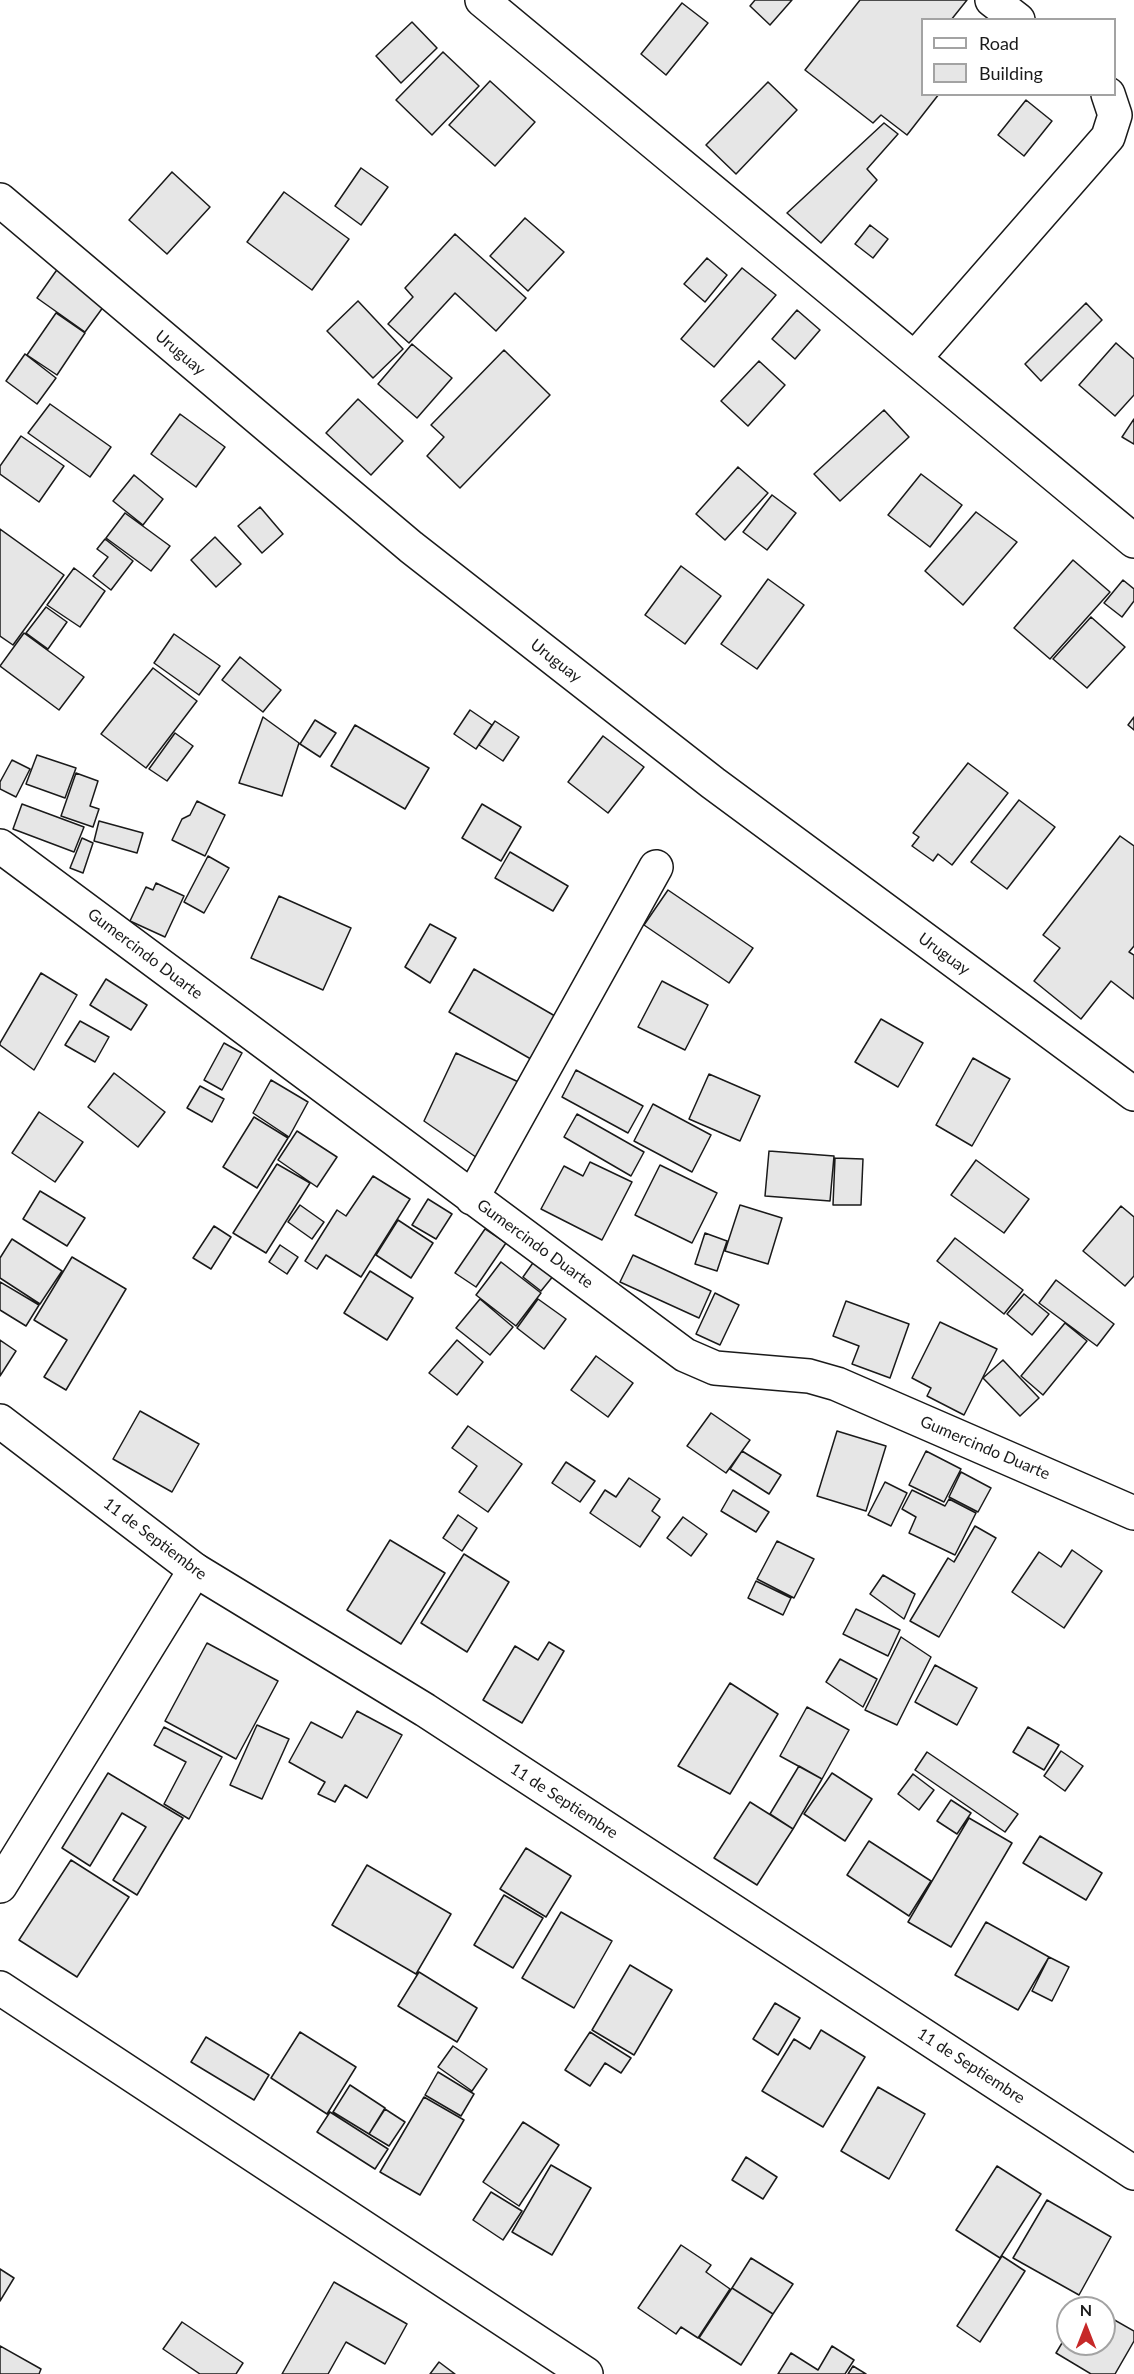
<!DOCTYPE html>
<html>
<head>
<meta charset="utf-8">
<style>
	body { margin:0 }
	#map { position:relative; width:1134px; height:2374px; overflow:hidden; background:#fff; font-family:Lato,sans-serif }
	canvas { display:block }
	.legend { position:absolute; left:921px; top:18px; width:195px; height:78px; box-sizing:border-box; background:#fff; border:2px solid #a3a3a3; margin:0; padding:8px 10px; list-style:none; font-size:18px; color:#1a1a1a }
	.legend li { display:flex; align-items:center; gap:12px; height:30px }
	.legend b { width:30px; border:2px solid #a3a3a3 }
	.north { position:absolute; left:1056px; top:2296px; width:60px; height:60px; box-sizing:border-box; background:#fff; border:2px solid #a3a3a3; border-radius:50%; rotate:0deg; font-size:16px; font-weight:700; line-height:24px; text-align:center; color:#1a1a1a }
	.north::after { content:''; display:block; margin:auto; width:21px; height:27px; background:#c62828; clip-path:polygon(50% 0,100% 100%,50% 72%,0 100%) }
</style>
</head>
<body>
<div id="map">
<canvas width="1134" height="2374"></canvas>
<ul class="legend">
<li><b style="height:8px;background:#fff"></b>Road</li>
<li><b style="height:16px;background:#e6e6e6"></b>Building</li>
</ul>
<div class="north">N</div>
</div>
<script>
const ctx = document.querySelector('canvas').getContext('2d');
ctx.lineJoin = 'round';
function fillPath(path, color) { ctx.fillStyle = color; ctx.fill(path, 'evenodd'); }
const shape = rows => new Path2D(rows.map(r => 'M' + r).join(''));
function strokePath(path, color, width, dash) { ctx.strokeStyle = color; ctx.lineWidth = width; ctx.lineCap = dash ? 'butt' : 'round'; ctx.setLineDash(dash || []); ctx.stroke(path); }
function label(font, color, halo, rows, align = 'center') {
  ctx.font = font + ' Lato,sans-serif'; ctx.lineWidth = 4.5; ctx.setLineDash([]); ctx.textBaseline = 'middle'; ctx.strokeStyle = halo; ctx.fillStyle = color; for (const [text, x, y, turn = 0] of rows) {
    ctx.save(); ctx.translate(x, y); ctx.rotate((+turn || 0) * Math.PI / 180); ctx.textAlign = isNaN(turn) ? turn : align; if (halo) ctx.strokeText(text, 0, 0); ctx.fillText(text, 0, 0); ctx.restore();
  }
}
const building = shape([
	[755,0,792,0,770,25,750,6,755,0],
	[860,0,967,0,951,20,922,20,922,94,939,94,907,135,881,115,873,123,805,70,860,0],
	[682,3,708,23,666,75,641,54,682,3],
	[412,22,437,48,401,83,376,56,412,22],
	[443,52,479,86,432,135,396,100,443,52],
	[490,81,535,122,495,166,449,125,490,81],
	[768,82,797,110,736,174,706,145,768,82],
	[1026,100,1052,121,1024,156,998,135,1026,100],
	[884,123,898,134,867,169,877,180,821,243,787,213,884,123],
	[361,168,388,187,361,225,335,206,361,168],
	[172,172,210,207,167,254,129,220,172,172],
	[284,192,349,239,312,290,247,242,284,192],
	[525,218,564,252,528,291,490,256,525,218],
	[870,225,888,239,873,258,855,244,870,225],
	[455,234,526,298,496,331,455,293,409,343,388,324,413,297,405,288,455,234],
	[707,258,727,275,705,302,684,284,707,258],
	[61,264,109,299,85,332,37,298,61,264],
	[742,268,776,295,714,367,681,339,742,268],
	[358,301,403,349,373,378,327,331,358,301],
	[1086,303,1102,320,1041,381,1025,364,1086,303],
	[797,310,820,330,795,359,772,339,797,310],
	[56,313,85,333,57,375,27,355,56,313],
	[1116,343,1134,359,1134,395,1115,416,1079,385,1116,343],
	[412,344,452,378,417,418,378,384,412,344],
	[504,350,550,395,460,488,427,456,444,437,431,425,504,350],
	[25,354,56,378,37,404,6,381,25,354],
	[759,361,785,385,748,426,721,401,759,361],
	[358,399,403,441,371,475,326,433,358,399],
	[50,404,111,447,90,477,28,433,50,404],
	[884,410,909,437,840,501,814,474,884,410],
	[180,414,225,447,196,487,151,454,180,414],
	[1134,419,1134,444,1122,437,1134,419],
	[21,436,64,466,39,502,0,474,0,466,21,436],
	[738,467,768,493,725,540,696,514,738,467],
	[921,474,962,505,930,547,888,515,921,474],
	[134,475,163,499,143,525,113,501,134,475],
	[772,495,796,513,767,550,743,532,772,495],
	[260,507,283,534,262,553,238,526,260,507],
	[976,512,1017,542,963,605,925,571,976,512],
	[125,513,170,546,151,571,106,538,125,513],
	[0,529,64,575,13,645,0,636,0,529],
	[215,537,241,564,216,587,191,560,215,537],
	[105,539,133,561,111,590,93,576,108,557,97,549,105,539],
	[1073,560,1110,592,1050,659,1014,628,1073,560],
	[681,566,721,596,685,644,645,615,681,566],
	[74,568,105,591,80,627,47,605,74,568],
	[768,579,804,605,757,669,721,644,768,579],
	[1123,580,1134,589,1134,601,1122,617,1104,603,1123,580],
	[46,607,67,622,48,649,26,633,46,607],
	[1091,617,1125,647,1087,688,1053,659,1091,617],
	[24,633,84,677,59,710,0,666,24,633],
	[174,634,220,666,199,695,154,663,174,634],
	[240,657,281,690,263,712,222,680,240,657],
	[153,668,197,701,146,768,101,734,153,668],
	[470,710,492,725,476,749,454,734,470,710],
	[263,717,299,743,282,796,239,783,263,717],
	[1134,717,1134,730,1128,725,1134,717],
	[315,720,336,733,320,757,300,744,315,720],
	[495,721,519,737,503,761,479,745,495,721],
	[355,725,429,768,405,809,331,766,355,725],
	[175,733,193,746,167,781,149,769,175,733],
	[603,736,644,767,608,813,568,782,603,736],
	[37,755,76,768,65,798,26,784,37,755],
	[12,760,30,769,16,797,0,789,0,782,12,760],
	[968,763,1008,793,952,865,938,854,933,861,912,846,919,837,913,833,968,763],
	[76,773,98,781,90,806,99,809,93,827,61,816,76,773],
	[1019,800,1055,827,1007,889,971,862,1019,800],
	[197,801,225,815,205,856,172,840,182,819,190,815,197,801],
	[22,804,84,827,74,852,13,829,22,804],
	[482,804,521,827,501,861,462,838,482,804],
	[99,821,143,833,137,853,94,841,99,821],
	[1120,836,1134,846,1134,946,1129,952,1134,955,1134,999,1111,981,1081,1019,1034,981,1060,948,1043,935,1120,836],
	[82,838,93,843,83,873,70,868,82,838],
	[510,852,568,886,553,911,495,878,510,852],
	[208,856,229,868,204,913,184,902,208,856],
	[156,883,184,896,165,937,130,921,146,887,153,890,156,883],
	[668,890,753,948,729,983,644,925,668,890],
	[279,896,351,928,323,990,251,958,279,896],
	[430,924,456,938,430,983,405,967,430,924],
	[474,969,567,1023,543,1066,449,1012,474,969],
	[41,973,77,995,34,1070,0,1045,0,1043,41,973],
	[106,979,147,1005,131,1030,90,1005,106,979],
	[662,981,708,1005,685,1050,638,1027,662,981],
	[881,1019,923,1043,898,1087,855,1062,881,1019],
	[80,1021,109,1037,95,1062,65,1045,80,1021],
	[224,1043,242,1053,222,1090,204,1080,224,1043],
	[456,1053,525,1085,483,1162,424,1121,456,1053],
	[973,1058,1010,1079,972,1146,936,1125,973,1058],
	[576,1070,643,1106,628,1133,562,1097,576,1070],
	[114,1073,165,1112,138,1147,88,1107,114,1073],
	[709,1074,760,1096,740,1141,689,1119,709,1074],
	[271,1080,308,1102,289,1137,253,1113,271,1080],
	[200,1086,224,1099,212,1122,187,1108,200,1086],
	[653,1104,711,1135,692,1172,634,1141,653,1104],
	[39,1112,83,1142,55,1182,12,1153,39,1112],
	[577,1114,644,1152,631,1176,564,1137,577,1114],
	[254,1117,288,1138,257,1188,223,1167,254,1117],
	[297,1131,337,1157,317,1187,278,1160,297,1131],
	[769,1151,834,1156,830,1201,765,1196,769,1151],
	[835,1158,863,1159,861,1205,833,1205,835,1158],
	[976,1160,1029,1199,1004,1233,951,1195,976,1160],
	[590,1162,632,1182,602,1240,541,1209,564,1166,583,1176,590,1162],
	[277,1164,310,1183,266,1253,233,1233,277,1164],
	[660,1165,717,1193,692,1243,635,1215,660,1165],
	[373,1176,410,1199,361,1277,326,1255,317,1269,305,1261,337,1210,346,1216,373,1176],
	[40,1191,85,1218,67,1246,23,1219,40,1191],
	[428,1199,452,1214,436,1239,412,1225,428,1199],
	[300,1205,324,1222,312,1239,288,1222,300,1205],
	[740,1205,782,1218,768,1264,725,1251,740,1205],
	[1121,1206,1134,1217,1134,1276,1125,1286,1083,1251,1121,1206],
	[398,1220,433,1243,411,1278,376,1255,398,1220],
	[214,1226,231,1237,211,1269,193,1258,214,1226],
	[485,1229,506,1243,476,1287,455,1273,485,1229],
	[705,1233,727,1241,717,1271,695,1264,705,1233],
	[955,1238,1023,1290,1004,1314,937,1261,955,1238],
	[12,1239,62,1271,40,1304,0,1278,0,1258,12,1239],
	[280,1245,298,1257,287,1274,269,1262,280,1245],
	[633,1255,711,1291,699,1318,620,1282,633,1255],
	[72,1257,126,1289,66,1390,44,1377,67,1340,34,1320,72,1257],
	[535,1260,554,1275,541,1291,523,1277,535,1260],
	[501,1262,541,1293,516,1326,476,1295,501,1262],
	[370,1271,413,1298,387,1340,344,1313,370,1271],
	[1056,1280,1114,1324,1097,1346,1039,1303,1056,1280],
	[0,1282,39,1305,26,1326,0,1310,0,1282],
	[715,1293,739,1305,720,1345,696,1334,715,1293],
	[1024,1294,1049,1314,1032,1335,1007,1314,1024,1294],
	[480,1299,513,1327,490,1355,456,1328,480,1299],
	[538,1299,566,1319,544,1349,517,1328,538,1299],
	[846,1301,909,1324,890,1378,852,1364,859,1346,833,1336,846,1301],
	[940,1322,997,1349,964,1415,927,1396,931,1388,912,1378,940,1322],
	[1065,1323,1087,1341,1043,1395,1021,1376,1065,1323],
	[0,1340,16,1351,0,1376,0,1340],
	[457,1340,483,1362,457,1395,429,1373,457,1340],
	[596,1356,633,1383,608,1417,571,1390,596,1356],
	[1003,1360,1039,1398,1020,1416,983,1378,1003,1360],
	[140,1411,199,1444,172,1492,113,1459,140,1411],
	[711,1413,750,1440,726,1473,687,1446,711,1413],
	[468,1426,522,1464,488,1512,459,1492,477,1466,452,1448,468,1426],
	[837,1431,886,1446,866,1511,817,1496,837,1431],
	[742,1451,781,1475,769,1494,730,1469,742,1451],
	[926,1451,961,1469,944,1502,909,1485,926,1451],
	[566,1462,595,1481,580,1502,552,1483,566,1462],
	[961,1472,991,1488,978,1512,949,1497,961,1472],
	[629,1478,660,1499,652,1511,660,1517,640,1547,590,1513,605,1490,616,1497,629,1478],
	[885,1482,907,1493,891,1526,868,1515,885,1482],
	[733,1490,769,1512,756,1532,721,1511,733,1490],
	[912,1490,945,1506,949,1499,976,1513,955,1555,909,1533,916,1517,902,1509,912,1490],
	[458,1515,477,1528,462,1551,443,1538,458,1515],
	[683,1517,707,1534,691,1556,667,1538,683,1517],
	[975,1526,996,1538,939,1637,910,1621,948,1558,954,1562,975,1526],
	[390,1540,445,1573,401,1644,347,1610,390,1540],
	[777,1541,814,1559,794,1598,757,1579,777,1541],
	[1072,1550,1102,1571,1064,1628,1012,1592,1039,1552,1061,1567,1072,1550],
	[464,1554,509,1582,467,1652,421,1623,464,1554],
	[883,1575,915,1594,904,1619,870,1594,883,1575],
	[756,1581,791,1598,783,1615,748,1598,756,1581],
	[856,1609,900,1630,888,1656,843,1634,856,1609],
	[901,1637,931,1657,897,1725,865,1710,901,1637],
	[549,1642,564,1651,522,1723,483,1700,515,1646,538,1660,549,1642],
	[207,1643,278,1681,236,1759,165,1721,207,1643],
	[840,1659,877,1679,863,1707,826,1682,840,1659],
	[935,1665,977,1688,957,1725,915,1702,935,1665],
	[730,1683,778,1714,730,1794,678,1766,730,1683],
	[807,1707,849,1730,822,1779,780,1756,807,1707],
	[357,1711,402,1735,367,1798,345,1785,335,1802,318,1794,325,1782,289,1762,311,1722,342,1738,357,1711],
	[257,1725,289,1739,262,1799,230,1785,257,1725],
	[164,1727,222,1757,189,1819,164,1804,186,1762,154,1745,164,1727],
	[1028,1727,1059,1745,1044,1770,1013,1752,1028,1727],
	[1061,1751,1083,1766,1065,1791,1044,1776,1061,1751],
	[927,1752,1018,1814,1005,1832,915,1770,927,1752],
	[799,1766,822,1779,793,1829,770,1814,799,1766],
	[108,1773,183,1818,137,1895,113,1880,146,1827,122,1813,90,1866,62,1848,108,1773],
	[832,1773,872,1799,845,1841,804,1814,832,1773],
	[913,1774,934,1790,919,1810,898,1794,913,1774],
	[951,1800,971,1813,957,1834,937,1821,951,1800],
	[750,1802,793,1829,757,1885,714,1858,750,1802],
	[969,1818,1012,1843,951,1947,908,1922,969,1818],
	[1040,1836,1102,1873,1086,1900,1023,1863,1040,1836],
	[869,1841,931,1881,909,1916,847,1875,869,1841],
	[526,1848,571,1876,546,1917,500,1889,526,1848],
	[71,1860,129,1897,77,1977,19,1940,71,1860],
	[367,1865,451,1914,416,1974,332,1925,367,1865],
	[504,1895,543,1918,513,1968,474,1945,504,1895],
	[561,1912,612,1941,574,2008,522,1978,561,1912],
	[986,1922,1049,1957,1018,2010,955,1975,986,1922],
	[1049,1957,1069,1967,1052,2001,1032,1991,1049,1957],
	[630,1965,672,1990,634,2055,592,2030,630,1965],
	[419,1972,477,2008,457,2042,398,2006,419,1972],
	[775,2003,800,2018,778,2055,753,2039,775,2003],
	[821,2030,865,2057,823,2127,762,2091,794,2039,810,2049,821,2030],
	[300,2032,356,2067,327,2114,271,2078,300,2032],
	[590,2032,631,2058,621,2073,605,2063,590,2086,565,2070,590,2032],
	[206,2037,269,2075,254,2100,191,2062,206,2037],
	[453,2046,487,2069,472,2091,438,2067,453,2046],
	[438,2072,474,2094,461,2116,425,2095,438,2072],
	[350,2085,385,2108,369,2134,333,2112,350,2085],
	[878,2087,925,2114,889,2179,841,2151,878,2087],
	[424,2097,464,2120,420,2195,380,2172,424,2097],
	[385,2109,405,2122,389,2146,369,2134,385,2109],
	[330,2112,388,2149,375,2169,317,2132,330,2112],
	[523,2122,559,2145,519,2206,483,2182,523,2122],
	[746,2157,777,2177,763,2199,732,2180,746,2157],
	[551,2165,591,2188,552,2255,512,2232,551,2165],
	[997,2166,1041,2194,1000,2258,956,2230,997,2166],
	[491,2192,522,2211,503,2240,473,2220,491,2192],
	[1047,2200,1111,2237,1079,2295,1013,2258,1047,2200],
	[681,2245,711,2265,706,2272,730,2289,698,2338,681,2327,676,2334,638,2308,681,2245],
	[1002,2256,1025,2271,980,2342,957,2326,1002,2256],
	[751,2258,793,2284,773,2314,732,2288,751,2258],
	[0,2269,14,2278,0,2301,0,2269],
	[334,2282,407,2324,385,2364,346,2342,328,2374,282,2374,334,2282],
	[732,2288,773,2314,741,2365,699,2338,732,2288],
	[1104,2314,1134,2331,1134,2341,1115,2374,1091,2374,1056,2353,1068,2333,1068,2344,1104,2344,1104,2314],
	[182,2322,243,2363,236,2374,200,2374,163,2349,182,2322],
	[0,2346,41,2369,39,2374,0,2374,0,2346],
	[832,2346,854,2360,845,2374,778,2374,791,2353,818,2370,832,2346],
	[439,2362,455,2374,430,2374,439,2362],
	[853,2366,866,2374,848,2374,853,2366]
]);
fillPath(building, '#e6e6e6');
strokePath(building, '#1a1a1a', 1.5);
const minor = shape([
	[482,0,1134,541],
	[992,0,1018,20],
	[0,200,411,547,713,783,1134,1094],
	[915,358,1108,137,1115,115,1108,94],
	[0,846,685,1355,715,1368,809,1376,837,1384,1134,1513],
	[472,1198,656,867],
	[0,1886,195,1570],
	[0,1988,586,2374]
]);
const major = shape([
	[0,1421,195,1570,425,1710,1134,2173]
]);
strokePath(minor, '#1a1a1a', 36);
strokePath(major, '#1a1a1a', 36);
strokePath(minor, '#fff', 33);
strokePath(major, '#fff', 33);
label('16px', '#1a1a1a', '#fff', [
	["Uruguay",180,353,40],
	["Uruguay",556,661,38],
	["Gumercindo Duarte",145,954,37],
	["Uruguay",944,954,36],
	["Gumercindo Duarte",535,1244,36],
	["Gumercindo Duarte",985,1448,23],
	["11 de Septiembre",155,1539,37],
	["11 de Septiembre",564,1801,33],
	["11 de Septiembre",971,2066,33]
]);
</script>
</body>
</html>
